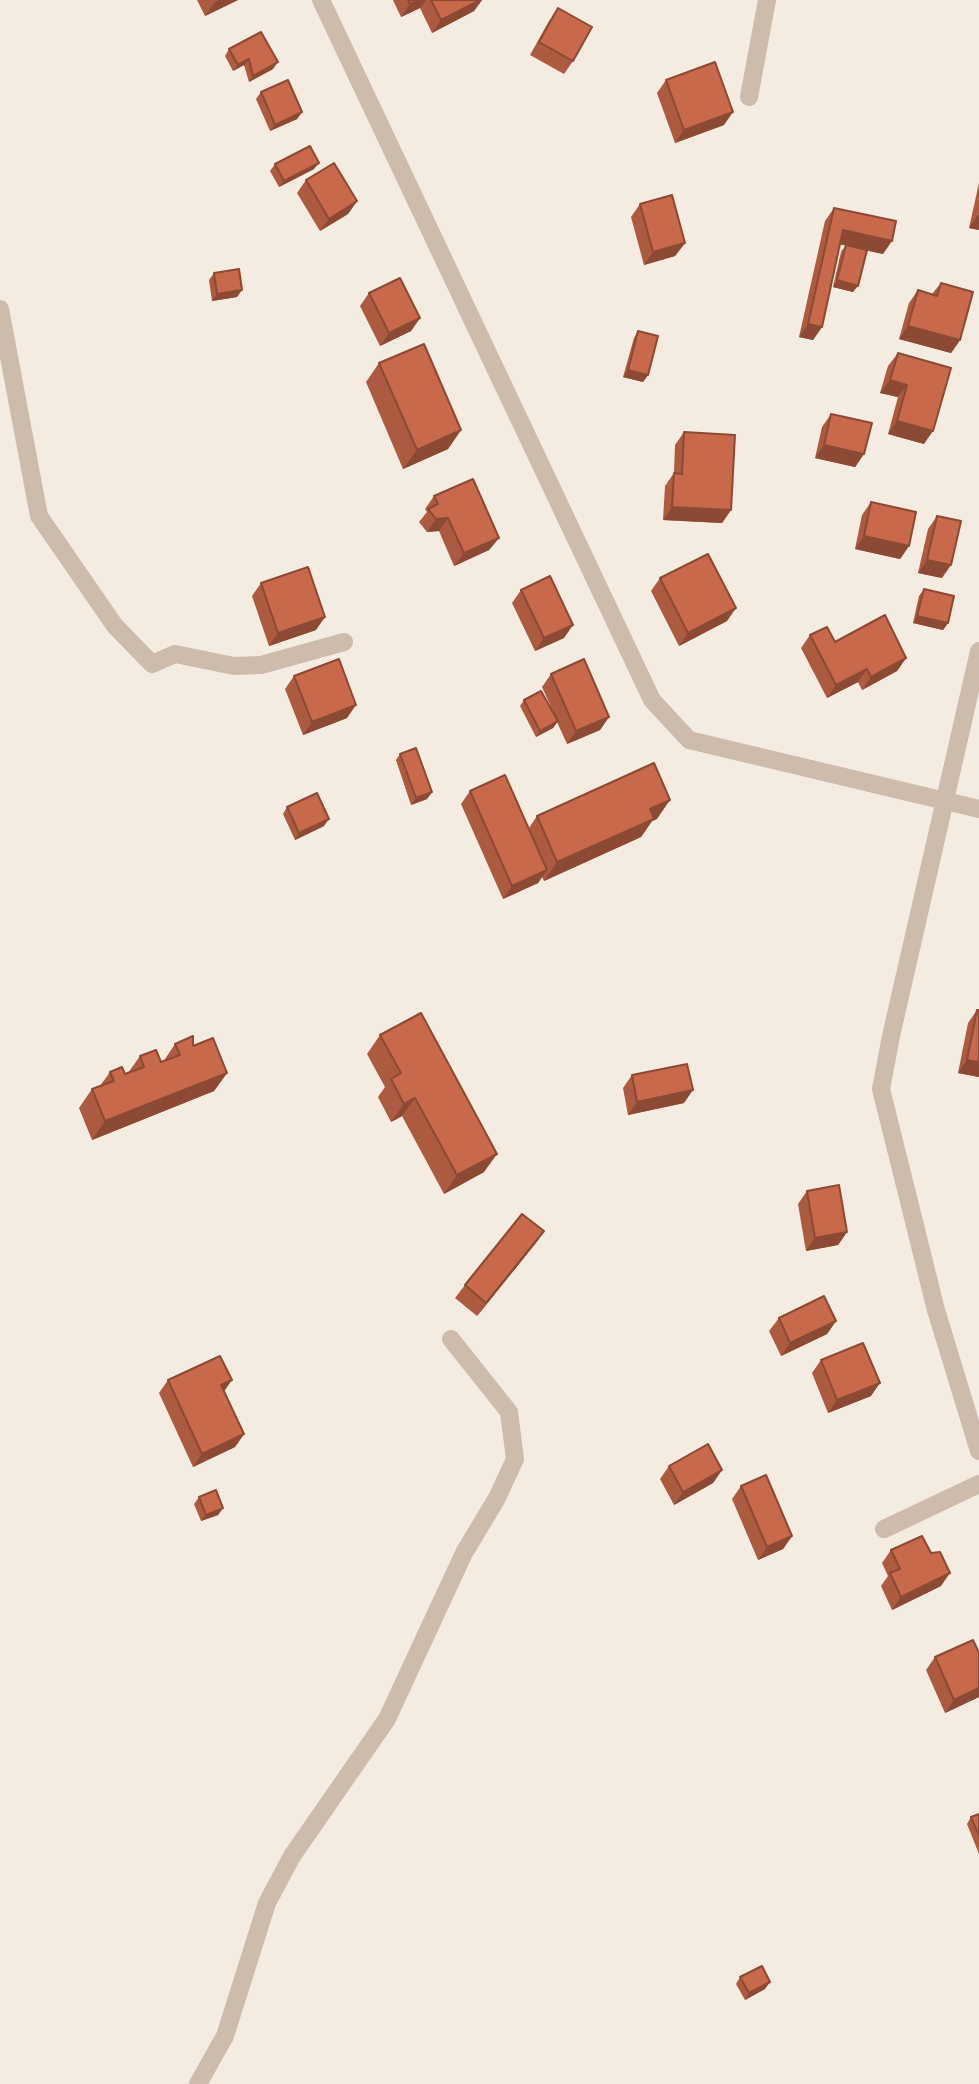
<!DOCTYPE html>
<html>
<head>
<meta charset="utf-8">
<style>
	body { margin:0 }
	canvas { display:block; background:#f4ebe1 }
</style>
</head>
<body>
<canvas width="979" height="2084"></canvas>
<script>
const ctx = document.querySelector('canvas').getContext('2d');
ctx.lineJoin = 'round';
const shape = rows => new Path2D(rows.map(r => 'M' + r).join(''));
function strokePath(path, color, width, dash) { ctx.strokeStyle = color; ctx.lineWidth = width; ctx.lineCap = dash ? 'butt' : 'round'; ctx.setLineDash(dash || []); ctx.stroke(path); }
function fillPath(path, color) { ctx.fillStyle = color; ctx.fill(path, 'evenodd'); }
strokePath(shape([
	[321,0,652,700,689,740,979,809],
	[749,97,767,0],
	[0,309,39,516,115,626,152,664,175,654,234,666,261,665,344,642],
	[979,651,891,1036,881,1089,936,1310,979,1451],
	[884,1529,979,1484],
	[198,2084,225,2036,267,1903,292,1856,387,1719,464,1553,497,1498,515,1459,509,1412,451,1339]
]), '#cdbbac', 18);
fillPath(shape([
	[197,0,238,0,205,16],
	[393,0,482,0,474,11,432,33,420,8,401,17],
	[558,8,573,61,564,74,530,55,549,21],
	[229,49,273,69,249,82,244,65,233,71,225,56],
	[666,80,724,125,675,143,657,93],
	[261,92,302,112,297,119,270,131,256,99],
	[275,164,314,169,279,187,270,171],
	[306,180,357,201,348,214,320,231,297,193],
	[979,183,979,230,969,228],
	[640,204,685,243,675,256,644,265,631,217],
	[834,208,883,254,860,249,853,292,833,287,841,252,846,245,840,244,822,327,813,340,799,337,825,221],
	[214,273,237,297,212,301,209,280],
	[941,283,960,340,951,353,899,339,909,303,918,290,932,294],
	[369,293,420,318,411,331,380,346,360,306],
	[638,331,648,375,643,382,623,377,634,338],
	[898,353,924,444,888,434,898,397,880,393,888,366],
	[379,363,461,430,448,449,403,469,366,382],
	[831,414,864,454,855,467,815,458,822,427],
	[684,432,731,510,722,523,663,520,665,486,674,473,675,445],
	[434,496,499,538,489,550,454,566,439,531,427,532,419,522,427,512,425,509],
	[871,502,909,546,900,559,855,549,862,515],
	[937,516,942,578,918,573,928,529],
	[660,578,727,621,679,646,651,591],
	[261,583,316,630,269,646,252,596],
	[924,589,948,623,943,630,913,623,919,596],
	[521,590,564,638,535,651,512,603],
	[810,635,835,642,906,658,897,671,862,690,858,682,827,698,801,648],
	[551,674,609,717,600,730,567,744,557,722,553,728,536,737,520,706,524,700,556,718,542,687],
	[294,676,347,718,303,735,285,689],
	[400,754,432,792,427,799,411,805,396,760],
	[470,791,529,828,537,816,657,819,652,821,641,837,544,881,542,877,538,883,503,899,461,804],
	[287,807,324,826,295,840,283,814],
	[977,1010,979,1077,958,1073,968,1023],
	[380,1035,484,1172,444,1194,402,1116,391,1122,378,1097,385,1087,367,1054],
	[175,1044,193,1046,227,1073,214,1091,92,1140,79,1108,92,1089,100,1086,110,1072,125,1074,128,1073,140,1056,161,1062,163,1062],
	[632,1075,684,1103,628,1115,623,1088],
	[807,1191,847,1232,838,1245,806,1251,798,1204],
	[544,1231,535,1244,477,1316,455,1298,465,1285],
	[779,1318,836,1321,827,1334,781,1356,769,1331],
	[821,1360,871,1396,828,1413,812,1373],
	[168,1380,224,1391,244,1434,235,1447,193,1467,159,1393],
	[669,1466,722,1470,713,1483,674,1505,660,1479],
	[741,1486,792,1536,783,1549,758,1560,732,1499],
	[199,1497,223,1508,218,1515,201,1521,194,1504],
	[891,1550,941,1586,892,1610,881,1586,888,1576,882,1563],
	[979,1653,979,1697,945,1713,926,1670,935,1657],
	[979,1814,979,1854,967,1824,971,1817],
	[740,1977,765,1989,745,2000,736,1984]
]), '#ac5a40');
fillPath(shape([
	[219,0,238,0,205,16,214,3],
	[419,0,426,0,420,8,401,17,410,4],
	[480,0,482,0,474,11,432,33,441,20],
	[249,59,244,65,233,71,238,65],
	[278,62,273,69,249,82,253,76],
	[302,112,297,119,270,131,275,125],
	[733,112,724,125,675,143,684,130],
	[319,163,314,169,279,187,284,181],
	[357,201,348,214,320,231,329,219],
	[978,215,979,215,979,230,969,228],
	[843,230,892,241,883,254,834,243],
	[685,243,675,256,644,265,653,252],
	[837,280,858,286,853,292,833,287],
	[242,290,237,297,212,301,217,294],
	[420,318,411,331,380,346,389,333],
	[808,324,822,327,813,340,799,337],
	[908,326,960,340,951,353,899,339],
	[628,370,648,375,643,382,623,377],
	[890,380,907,385,898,397,880,393],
	[897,421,933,431,924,444,888,434],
	[461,430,448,449,403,469,417,450],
	[824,445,864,454,855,467,815,458],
	[672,507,731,510,722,523,663,520],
	[448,518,439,531,427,532,436,519],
	[864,536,909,546,900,559,855,549],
	[499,538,489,550,454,566,464,553],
	[927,560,951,565,942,578,918,573],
	[736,608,727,621,679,646,688,633],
	[917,616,948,623,943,630,913,623],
	[325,617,316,630,269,646,278,633],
	[573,625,564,638,535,651,544,638],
	[906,658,897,671,862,690,871,677],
	[867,669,858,682,827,698,836,685],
	[356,705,347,718,303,735,312,722],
	[609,717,600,730,567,744,576,731],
	[558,721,553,728,536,737,540,731],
	[432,792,427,799,411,805,416,798],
	[670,800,657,819,652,821,641,837,544,881,557,862,650,809],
	[329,819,324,826,295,840,299,833],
	[547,870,538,883,503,899,512,886],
	[967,1060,979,1062,979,1077,958,1073],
	[227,1073,214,1091,92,1140,105,1121],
	[693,1090,684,1103,628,1115,637,1102],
	[415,1098,402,1116,391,1122,404,1104],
	[497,1154,484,1172,444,1194,457,1175],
	[544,1231,535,1244,477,1316,486,1303],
	[847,1232,838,1245,806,1251,815,1238],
	[836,1321,827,1334,781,1356,790,1343],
	[232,1380,223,1393,221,1385],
	[880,1383,871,1396,828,1413,837,1400],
	[244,1434,235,1447,193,1467,202,1454],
	[722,1470,713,1483,674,1505,683,1492],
	[223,1508,218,1515,201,1521,206,1515],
	[792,1536,783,1549,758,1560,767,1547],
	[950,1573,941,1586,892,1610,901,1597],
	[979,1688,979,1697,945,1713,954,1700],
	[770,1982,765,1989,745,2000,749,1993]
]), '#8c4a34');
const building = shape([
	[408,0,419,0,410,4,408,0],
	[431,0,480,0,441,20,431,0],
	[558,8,592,27,573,61,539,42,558,8],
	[261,32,278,62,253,76,249,59,238,65,229,49,261,32],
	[715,62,733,112,684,130,666,80,715,62],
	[288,80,302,112,275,125,261,92,288,80],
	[310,146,319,163,284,181,275,164,310,146],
	[334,163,357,201,329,219,306,180,334,163],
	[672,195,685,243,653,252,640,204,672,195],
	[834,208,896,221,892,241,843,230,822,327,808,324,834,208],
	[846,245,867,250,858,286,837,280,846,245],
	[239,269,242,290,217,294,214,273,239,269],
	[400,278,420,318,389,333,369,293,400,278],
	[941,283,973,292,960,340,908,326,918,290,937,296,941,283],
	[638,331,658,336,648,375,628,370,638,331],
	[424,344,461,430,417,450,379,363,424,344],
	[898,353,951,368,933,431,897,421,907,385,890,380,898,353],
	[831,414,872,423,864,454,824,445,831,414],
	[684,432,735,435,731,510,672,507,674,473,682,474,684,432],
	[473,479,499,538,464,553,448,518,436,519,428,509,438,504,434,496,473,479],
	[871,502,916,512,909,546,864,536,871,502],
	[937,516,961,521,951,565,927,560,937,516],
	[708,554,736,608,688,633,660,578,708,554],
	[308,567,325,617,278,633,261,583,308,567],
	[550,576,573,625,544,638,521,590,550,576],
	[924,589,954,596,948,623,917,616,924,589],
	[885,615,906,658,871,677,867,669,836,685,810,635,827,627,835,642,885,615],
	[339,659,356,705,312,722,294,676,339,659],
	[584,659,609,717,576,731,551,674,584,659],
	[541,691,558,721,540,731,524,700,541,691],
	[416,748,432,792,416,798,400,754,416,748],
	[654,763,670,800,650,809,654,819,557,862,537,816,654,763],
	[505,775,547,870,512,886,470,791,505,775],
	[317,793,329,819,299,833,287,807,317,793],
	[977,1010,979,1010,979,1062,967,1060,977,1010],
	[421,1013,497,1154,457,1175,415,1098,404,1104,391,1079,401,1073,380,1035,421,1013],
	[193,1036,193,1046,213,1038,227,1073,105,1121,92,1089,114,1081,110,1072,122,1067,125,1074,144,1067,140,1056,156,1050,161,1062,180,1055,175,1044,193,1036],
	[687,1064,693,1090,637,1102,632,1075,687,1064],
	[839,1185,847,1232,815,1238,807,1191,839,1185],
	[522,1214,544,1231,486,1303,465,1285,522,1214],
	[824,1296,836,1321,790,1343,779,1318,824,1296],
	[863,1343,880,1383,837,1400,821,1360,863,1343],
	[220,1356,232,1380,221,1385,244,1434,202,1454,168,1380,220,1356],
	[708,1444,722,1470,683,1492,669,1466,708,1444],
	[766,1475,792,1536,767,1547,741,1486,766,1475],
	[216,1490,223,1508,206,1515,199,1497,216,1490],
	[922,1536,931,1553,940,1552,950,1573,901,1597,890,1573,900,1569,891,1550,922,1536],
	[973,1640,979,1653,979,1688,954,1700,935,1657,973,1640],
	[979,1814,979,1836,971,1817,979,1814],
	[762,1966,770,1982,749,1993,740,1977,762,1966]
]);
fillPath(building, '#c8694b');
strokePath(building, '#8c4a34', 2);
</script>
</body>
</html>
